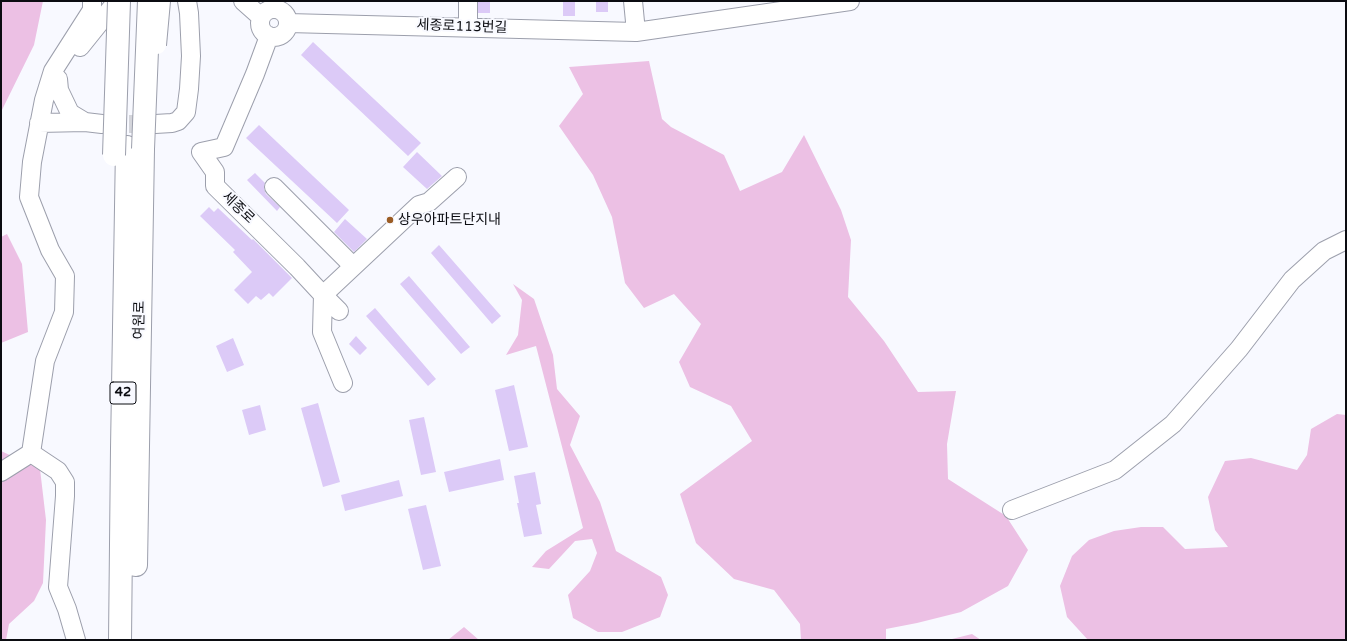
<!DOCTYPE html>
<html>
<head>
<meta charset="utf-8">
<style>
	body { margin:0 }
	#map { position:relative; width:1347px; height:641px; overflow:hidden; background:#f8f9ff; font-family:"Varela Round",sans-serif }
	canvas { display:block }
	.frame { position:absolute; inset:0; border:2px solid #0b0c11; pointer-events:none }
</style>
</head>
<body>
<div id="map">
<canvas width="1347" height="641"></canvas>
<div class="frame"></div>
</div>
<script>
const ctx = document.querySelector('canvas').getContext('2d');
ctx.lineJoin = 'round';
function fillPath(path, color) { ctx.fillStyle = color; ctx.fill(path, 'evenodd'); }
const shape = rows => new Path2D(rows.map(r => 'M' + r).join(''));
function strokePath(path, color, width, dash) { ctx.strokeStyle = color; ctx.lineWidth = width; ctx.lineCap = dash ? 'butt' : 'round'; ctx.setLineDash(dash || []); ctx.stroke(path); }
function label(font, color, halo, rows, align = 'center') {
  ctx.font = font + ' "Varela Round","Noto Sans KR",sans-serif'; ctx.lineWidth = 4; ctx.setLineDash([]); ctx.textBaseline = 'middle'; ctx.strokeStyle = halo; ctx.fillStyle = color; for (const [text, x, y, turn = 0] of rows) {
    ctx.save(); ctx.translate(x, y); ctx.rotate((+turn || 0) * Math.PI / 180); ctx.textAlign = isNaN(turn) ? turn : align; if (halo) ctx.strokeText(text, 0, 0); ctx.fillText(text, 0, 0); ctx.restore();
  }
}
fillPath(shape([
	[1,1,43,1,34,45,1,112],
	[649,61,662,119,671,127,724,155,740,191,782,172,804,135,841,210,851,240,848,297,884,341,918,392,956,391,947,444,948,479,1006,516,1028,550,1008,586,961,612,917,623,886,629,886,640,801,640,800,624,774,590,734,579,696,543,680,494,752,441,731,406,690,387,679,362,701,324,674,294,644,308,625,283,612,217,593,175,559,126,583,94,569,67],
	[7,234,22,264,28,332,1,343,1,237],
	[513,284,534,299,553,355,557,389,580,416,570,445,600,502,616,551,661,577,668,595,660,617,622,632,598,632,573,618,568,595,590,571,597,553,592,539,575,541,549,569,532,567,546,551,583,528,536,346,506,355,518,335,522,300],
	[1337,414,1346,415,1346,640,1088,640,1067,617,1060,586,1072,556,1089,540,1114,531,1141,527,1163,527,1185,549,1228,547,1215,530,1208,497,1225,461,1251,458,1297,470,1307,455,1311,429],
	[1,451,40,469,46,520,43,583,34,601,9,624,6,640,1,640],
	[464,627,479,640,448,640],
	[972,634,981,640,948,640]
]), '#ecc0e4');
fillPath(shape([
	[478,1,490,1,490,13,478,13],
	[563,1,575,1,575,16,563,16],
	[596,1,608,1,608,12,596,12],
	[313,42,421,143,408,156,301,55],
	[259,125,349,210,337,223,246,138],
	[417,152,442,176,427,189,403,167],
	[255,173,265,183,264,189,266,194,280,207,277,211,247,180],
	[209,207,214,212,218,208,252,240,253,239,292,278,273,297,269,293,261,300,256,296,248,304,234,290,252,272,233,252,235,250,200,216],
	[345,219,367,239,354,252,334,232],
	[439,245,501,316,492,324,431,253],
	[409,276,470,347,461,354,400,284],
	[375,308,436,379,428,386,366,316],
	[356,336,367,348,360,355,349,344],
	[233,338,244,365,227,372,216,346],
	[514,385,528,447,509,451,495,390],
	[318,403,340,482,323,487,301,408],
	[260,405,266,430,249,435,242,410],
	[424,417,436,472,421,475,409,420],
	[500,459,504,480,449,492,444,472],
	[535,472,541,504,536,505,542,534,524,537,517,503,519,503,514,476],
	[399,480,403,496,345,511,341,495],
	[426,505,441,566,423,570,408,509]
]), '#dccaf7');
strokePath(shape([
	[102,124,155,124]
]), '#d4d5db', 18, [18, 9]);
const minor = shape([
	[243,1,261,17],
	[468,1,468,27],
	[633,1,636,32],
	'260 23a14 14 0 1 1 28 0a14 14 0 1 1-28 0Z',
	[288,23,636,32,850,1],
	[269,36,255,74,224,147,201,152,215,172,215,186,297,267,323,295,322,332,343,383],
	[80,47,117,1],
	[58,79,59,90,70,113,85,122,102,124],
	[39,123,85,122],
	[155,124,172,123,178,121,186,112,189,89,191,56,189,13,187,1],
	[274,187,353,266],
	[339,311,323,295,419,205,429,202,457,177],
	[31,453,58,471,65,482,65,496,58,587,67,609,76,640],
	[1,472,31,453,45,361,64,312,65,276,50,250,29,197,32,162,44,100,53,71,92,10,92,1],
	[1012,510,1115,470,1173,424,1239,349,1292,280,1324,251,1346,240]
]);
const highway = shape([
	[136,565,143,149],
	[120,640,122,448,127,147]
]);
strokePath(minor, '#9c9fac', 20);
strokePath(highway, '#9c9fac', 24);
strokePath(minor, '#fff', 18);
strokePath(highway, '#fff', 22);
const minorBridge = shape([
	[157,45,161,1]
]);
const highwayBridge = shape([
	[143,149,149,1],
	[114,155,119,1]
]);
strokePath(minorBridge, '#9c9fac', 20, []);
strokePath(highwayBridge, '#9c9fac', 24, []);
strokePath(minorBridge, '#fff', 18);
strokePath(highwayBridge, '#fff', 22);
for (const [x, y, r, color] of [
	[390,220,4,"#9b5c24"]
]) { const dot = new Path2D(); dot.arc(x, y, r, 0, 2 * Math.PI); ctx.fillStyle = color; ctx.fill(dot); strokePath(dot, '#f8f9ff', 1.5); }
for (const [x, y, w] of [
	[123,393,26]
]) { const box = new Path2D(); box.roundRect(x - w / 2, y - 11, w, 22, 3); ctx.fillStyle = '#f8f9ff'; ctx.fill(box); strokePath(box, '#0b0c11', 1); }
label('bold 13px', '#0b0c11', null, [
	["42",123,393]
]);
label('14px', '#0b0c11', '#f8f9ff', [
	["세종로113번길",462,27,2],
	["세종로",238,208,44],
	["여원로",140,320,-89]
]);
label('14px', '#0b0c11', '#f8f9ff', [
	["상우아파트단지내",398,220]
], 'left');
</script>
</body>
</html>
